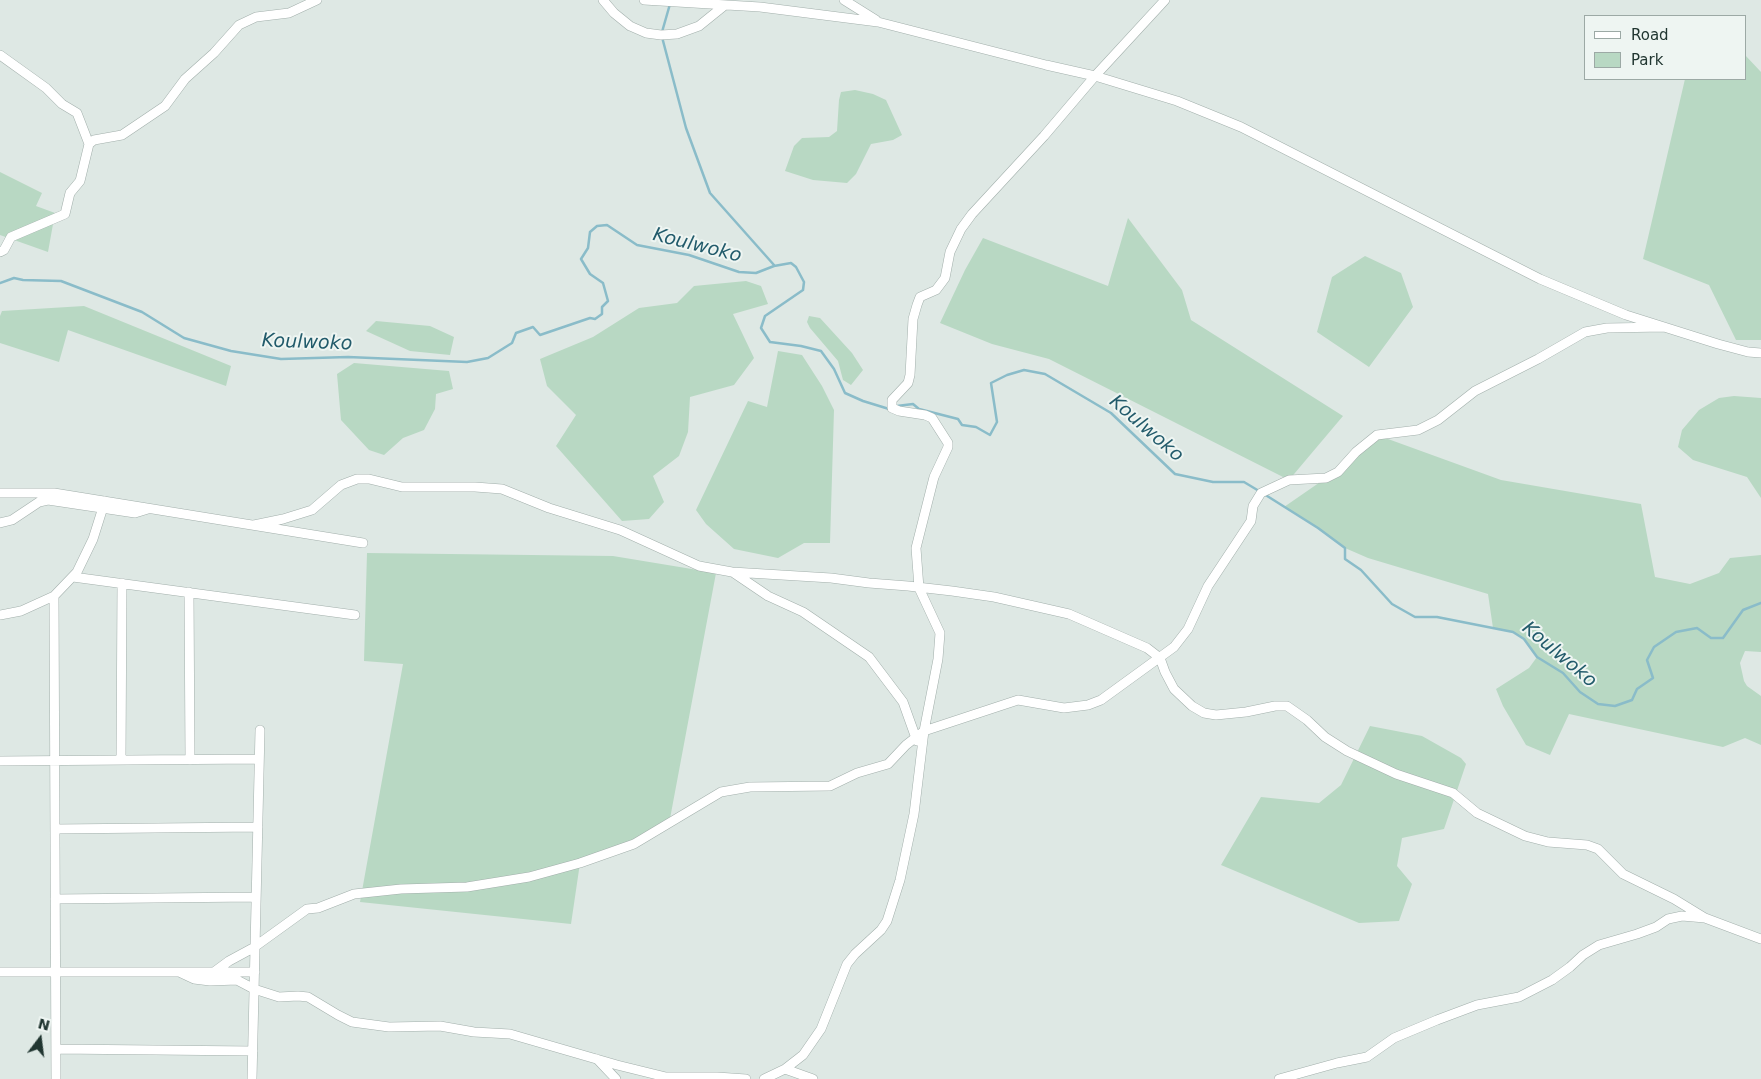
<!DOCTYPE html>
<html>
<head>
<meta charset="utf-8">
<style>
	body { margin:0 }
	#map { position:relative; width:1761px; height:1079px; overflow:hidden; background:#dee8e4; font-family:"DejaVu Sans",sans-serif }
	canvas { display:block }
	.legend { position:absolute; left:1584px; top:15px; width:162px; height:65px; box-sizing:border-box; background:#eef5f2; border:1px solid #9ca9a5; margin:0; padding:6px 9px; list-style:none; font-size:15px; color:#213631 }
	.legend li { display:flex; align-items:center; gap:10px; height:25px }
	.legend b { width:25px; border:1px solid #9ca9a5 }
	.north { position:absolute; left:15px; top:1014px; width:50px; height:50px; -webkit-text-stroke:4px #eef5f2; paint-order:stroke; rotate:15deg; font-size:14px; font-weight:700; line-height:20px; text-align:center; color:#213631 }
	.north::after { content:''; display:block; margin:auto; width:18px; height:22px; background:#213631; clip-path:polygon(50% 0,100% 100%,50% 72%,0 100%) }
</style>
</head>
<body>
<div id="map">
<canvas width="1761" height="1079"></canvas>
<ul class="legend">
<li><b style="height:6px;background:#fff"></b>Road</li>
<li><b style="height:14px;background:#b8d8c3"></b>Park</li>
</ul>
<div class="north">N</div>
</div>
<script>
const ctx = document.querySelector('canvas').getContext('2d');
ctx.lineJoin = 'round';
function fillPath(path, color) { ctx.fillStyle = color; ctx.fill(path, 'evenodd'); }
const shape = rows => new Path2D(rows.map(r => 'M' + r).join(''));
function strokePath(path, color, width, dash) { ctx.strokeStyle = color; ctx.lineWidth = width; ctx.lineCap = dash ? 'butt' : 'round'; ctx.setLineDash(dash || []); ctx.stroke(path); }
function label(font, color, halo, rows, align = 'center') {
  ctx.font = font + ' "DejaVu Sans",sans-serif'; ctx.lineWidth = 4; ctx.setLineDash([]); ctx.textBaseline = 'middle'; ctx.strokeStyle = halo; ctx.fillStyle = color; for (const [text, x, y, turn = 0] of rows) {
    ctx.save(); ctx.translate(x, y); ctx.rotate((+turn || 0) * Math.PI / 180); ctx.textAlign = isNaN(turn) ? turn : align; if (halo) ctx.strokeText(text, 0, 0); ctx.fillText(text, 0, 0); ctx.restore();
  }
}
fillPath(shape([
	[1745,55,1761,72,1761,340,1736,340,1709,285,1643,259,1685,79,1745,79],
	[855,90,873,94,886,100,902,135,893,140,871,144,856,174,847,183,813,180,785,171,794,146,802,138,829,137,837,131,839,100,841,92],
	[0,172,42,193,36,206,55,213,48,252,0,235],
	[1128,218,1182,290,1191,320,1343,416,1289,480,1049,359,992,344,940,323,965,270,983,238,1108,286],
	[1365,256,1401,273,1413,307,1369,367,1317,332,1332,277],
	[746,281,761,286,768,304,733,314,754,358,734,385,690,397,688,432,679,456,653,476,664,502,649,519,622,521,556,446,576,415,547,386,540,359,593,337,639,308,677,303,694,286],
	[84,306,231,366,226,386,68,330,59,362,0,343,0,316,2,311],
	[809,316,820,318,852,353,863,370,851,385,843,380,838,361,810,328,807,322],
	[376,321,430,326,454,337,450,355,410,351,366,331],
	[778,351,802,355,822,386,834,410,830,543,804,543,778,558,734,549,706,524,696,510,748,401,767,407],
	[354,363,449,371,453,389,436,394,435,409,424,430,403,438,384,455,369,450,341,420,337,374],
	[1734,396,1761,398,1761,498,1747,477,1693,460,1678,447,1682,430,1699,410,1719,398],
	[1377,435,1501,480,1641,504,1655,577,1690,584,1719,573,1730,558,1761,555,1761,652,1745,651,1740,663,1744,681,1747,686,1761,696,1761,745,1745,738,1723,747,1569,714,1550,755,1526,745,1503,706,1496,689,1529,668,1537,657,1524,639,1513,632,1493,628,1488,594,1368,558,1345,548,1318,528,1284,507,1326,478],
	[367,553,613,556,716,573,669,824,580,863,571,924,360,902,403,664,364,661],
	[1370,726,1422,736,1461,758,1466,764,1444,829,1402,838,1397,866,1412,884,1399,921,1359,923,1221,865,1261,797,1319,803,1341,785]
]), '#b8d8c3');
strokePath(shape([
	[662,32,670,4],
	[662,37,686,128,710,193,774,265],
	[0,283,14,278,23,280,61,281,142,312,184,338,231,351,281,359,348,357,467,362,488,358,512,343,516,333,533,327,540,335,590,318,595,319,602,314,602,307,608,301,603,283,590,274,581,259,588,248,590,232,597,226,607,225,637,245,689,255,739,272,756,273,774,266,791,263,796,267,804,282,803,290,765,316,761,328,770,342,801,346,821,351,834,369,845,393,863,401,889,409],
	[897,406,913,404,919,409,958,419,962,425,976,427,990,435,997,422,991,383,1007,375,1024,370,1045,374,1111,413,1175,474,1213,482,1244,482,1259,491],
	[1264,494,1318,528,1345,548,1345,559,1361,570,1392,604,1415,617,1437,617,1513,632,1524,639,1537,657,1563,673,1580,692,1598,704,1615,706,1632,700,1637,689,1653,678,1647,660,1654,647,1676,632,1697,628,1711,638,1723,638,1743,610,1761,603]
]), '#8abcc9', 2.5);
const minor = shape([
	[603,0,614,13,630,26,646,33,661,35,677,34,699,26,725,5],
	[644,0,760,7,878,22,1046,65,1095,76,1177,101,1241,127,1540,279,1626,315,1718,344,1748,352,1761,353],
	[844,0,876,20],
	[0,55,46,88,62,104,77,113,89,144],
	[0,252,4,250,11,237,65,214,70,193,80,181,89,144,94,140,122,135,165,106,185,79,214,53,239,25,256,17,289,13,317,0],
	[0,493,54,493,363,543],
	[0,523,12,520,39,502,48,500,135,513,148,509],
	[254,525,283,519,312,510,341,485,357,479,369,479,402,487,475,487,502,489,549,508,620,530,699,566,732,572,831,578,869,583,908,586,952,591,994,597,1069,614,1147,648,1160,658,1165,672,1174,689,1192,706,1204,713,1216,715,1246,712,1275,706,1287,706,1307,720,1325,737,1347,751,1396,774,1453,793,1477,813,1525,836,1548,842,1587,845,1598,849,1623,874,1674,899,1705,918],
	[734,573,768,596,803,612,869,657,903,702,917,741],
	[73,577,355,615],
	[189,592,190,760],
	[54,596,56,1079],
	[0,615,21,611,54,596,77,572,93,539,105,501],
	[121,760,122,583],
	[0,761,259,759],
	[55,829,258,827],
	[55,899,256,897],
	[0,972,255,972],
	[179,972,194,979,210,981,237,980,254,989,279,997,298,996,308,997,338,1015,352,1022,389,1027,440,1026,474,1032,510,1034,617,1065,666,1077,717,1077,746,1079],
	[194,979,214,972,229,961,253,948,307,909,318,908,354,894,401,889,467,887,529,877,580,863,634,844,721,792,750,787,830,786,857,773,888,764,906,745,924,731,1018,700,1064,708,1088,705,1101,700,1174,647,1188,629,1208,586,1251,521,1253,506,1261,493,1289,480,1326,478,1338,472,1356,452,1377,435,1418,430,1438,420,1475,391,1538,359,1585,332,1607,328,1664,327],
	[56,1049,253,1051],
	[597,1059,616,1079],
	[785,1069,813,1079],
	[252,1079,260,730],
	[764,1079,785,1069,803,1055,821,1029,847,964,855,954,881,930,887,921,900,880,914,814,924,731,938,659,940,633,919,588,916,548,934,477,948,447,948,443,932,418,925,415,899,411,892,408,892,400,908,383,910,375,913,319,917,305,920,297,936,290,945,278,950,252,961,229,972,214,1044,136,1095,76,1165,0],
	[1279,1079,1337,1063,1367,1057,1394,1038,1437,1020,1477,1005,1519,997,1552,980,1570,967,1583,955,1599,945,1637,934,1656,927,1668,919,1682,916,1705,918,1761,939]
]);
strokePath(minor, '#a2afab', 10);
strokePath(minor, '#fff', 9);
label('italic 19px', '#225b6b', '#eef5f2', [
	["Koulwoko",697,246,14],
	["Koulwoko",307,343,2],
	["Koulwoko",1146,429,41],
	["Koulwoko",1559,655,40]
]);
</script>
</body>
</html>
